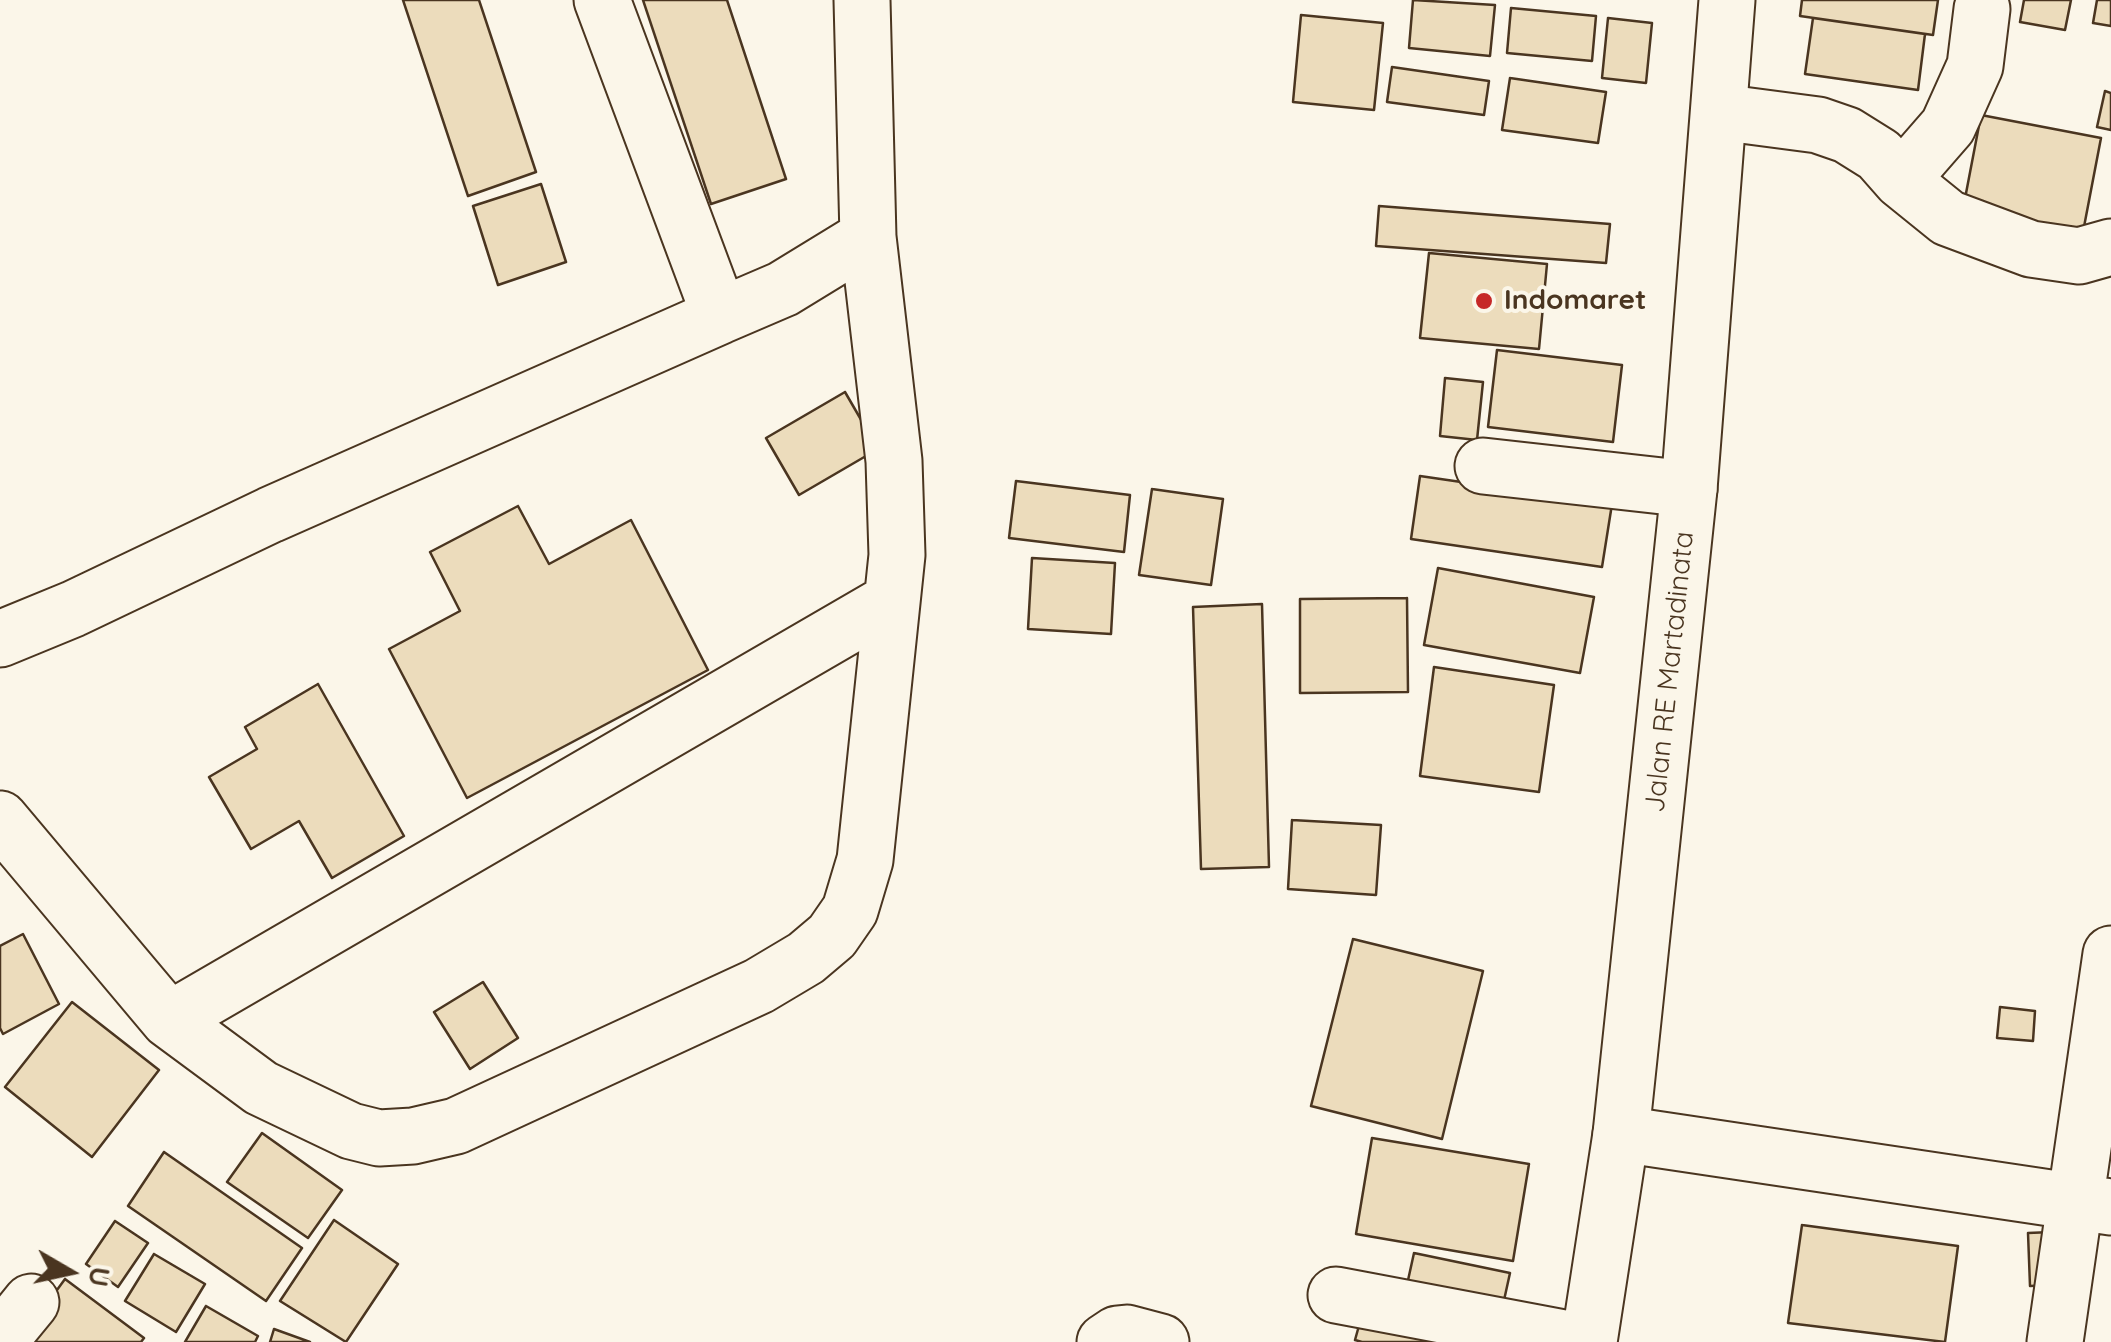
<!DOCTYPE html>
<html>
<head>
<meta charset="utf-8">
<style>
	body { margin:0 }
	#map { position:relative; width:2111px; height:1342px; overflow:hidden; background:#fbf6e9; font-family:Quicksand,sans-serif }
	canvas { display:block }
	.north { position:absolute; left:20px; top:1222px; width:100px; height:100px; -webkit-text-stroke:8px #fbf6e9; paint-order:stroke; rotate:99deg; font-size:28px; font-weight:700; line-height:40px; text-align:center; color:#4a3520 }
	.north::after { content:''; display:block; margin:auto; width:35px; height:45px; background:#4a3520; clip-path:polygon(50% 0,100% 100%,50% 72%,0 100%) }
</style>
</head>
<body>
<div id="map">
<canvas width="2111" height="1342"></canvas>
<div class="north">U</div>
</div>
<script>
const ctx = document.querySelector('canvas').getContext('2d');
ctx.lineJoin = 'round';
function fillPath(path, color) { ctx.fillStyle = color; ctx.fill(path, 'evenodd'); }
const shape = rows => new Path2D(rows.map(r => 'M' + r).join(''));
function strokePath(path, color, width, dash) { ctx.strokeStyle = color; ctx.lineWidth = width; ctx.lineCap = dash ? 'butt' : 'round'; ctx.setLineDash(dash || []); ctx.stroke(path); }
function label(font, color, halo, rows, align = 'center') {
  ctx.font = font + ' Quicksand,sans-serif'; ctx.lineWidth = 8; ctx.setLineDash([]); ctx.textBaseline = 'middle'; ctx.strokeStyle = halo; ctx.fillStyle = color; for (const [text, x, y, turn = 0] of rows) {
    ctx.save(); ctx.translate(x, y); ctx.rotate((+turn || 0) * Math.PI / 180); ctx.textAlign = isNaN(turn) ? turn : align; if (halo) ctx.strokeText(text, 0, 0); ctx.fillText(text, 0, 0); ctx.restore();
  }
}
const building = shape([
	[403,0,479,0,536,172,468,196,403,0],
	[643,0,727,0,786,179,711,204,643,0],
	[1413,0,1495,5,1490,56,1409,48,1413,0],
	[1802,0,1938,0,1933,35,1800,16,1802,0],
	[2024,0,2071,0,2065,30,2020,22,2024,0],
	[2097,0,2111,0,2111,26,2093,23,2097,0],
	[1511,8,1596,16,1592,61,1507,53,1511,8],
	[1301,15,1383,23,1374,110,1293,102,1301,15],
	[1608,18,1652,23,1646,83,1602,78,1608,18],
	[1813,18,1925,34,1918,90,1805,74,1813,18],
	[1392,67,1489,81,1484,115,1387,102,1392,67],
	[1510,78,1606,92,1598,143,1502,130,1510,78],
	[2105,91,2111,93,2111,130,2097,127,2105,91],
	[1981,115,2101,138,2083,232,1963,209,1981,115],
	[541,184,566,262,498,285,473,206,541,184],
	[1379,206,1610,224,1606,263,1376,246,1379,206],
	[1429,253,1547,264,1539,349,1420,338,1429,253],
	[1497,350,1622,365,1613,442,1488,427,1497,350],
	[1445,378,1483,382,1477,440,1440,436,1445,378],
	[845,392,878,449,799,495,766,438,845,392],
	[1420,476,1612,504,1602,567,1411,539,1420,476],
	[1016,481,1130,495,1124,552,1009,538,1016,481],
	[1152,489,1223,499,1211,585,1139,575,1152,489],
	[518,506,549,564,631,520,708,670,467,798,389,649,460,611,430,552,518,506],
	[1032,558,1115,563,1111,634,1028,629,1032,558],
	[1438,568,1594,597,1580,673,1424,645,1438,568],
	[1407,598,1408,692,1300,693,1300,599,1407,598],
	[1262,604,1269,867,1201,869,1193,607,1262,604],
	[1434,667,1554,685,1539,792,1420,776,1434,667],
	[318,684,404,836,332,878,299,821,251,849,209,777,257,749,245,727,318,684],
	[1292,820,1381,825,1376,895,1288,889,1292,820],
	[23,934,59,1004,3,1034,0,1028,0,946,23,934],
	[1353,939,1483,971,1442,1139,1311,1106,1353,939],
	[483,982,518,1038,470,1069,434,1012,483,982],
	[72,1002,159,1070,92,1157,5,1087,72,1002],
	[2000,1007,2035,1011,2033,1041,1997,1038,2000,1007],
	[262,1133,342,1190,308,1238,227,1182,262,1133],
	[1372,1138,1529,1164,1513,1261,1356,1234,1372,1138],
	[164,1152,302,1248,266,1301,128,1206,164,1152],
	[334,1220,398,1264,346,1342,280,1301,334,1220],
	[115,1221,148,1243,118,1287,86,1264,115,1221],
	[1802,1225,1958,1246,1945,1342,1788,1323,1802,1225],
	[2052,1232,2053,1285,2030,1286,2028,1233,2052,1232],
	[1414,1253,1510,1273,1499,1323,1403,1303,1414,1253],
	[154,1254,205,1284,176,1332,125,1301,154,1254],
	[65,1279,144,1338,141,1342,19,1342,65,1279],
	[1365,1304,1489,1342,1362,1342,1355,1340,1365,1304],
	[206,1306,258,1336,255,1342,185,1342,206,1306],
	[274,1329,310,1342,270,1342,274,1329]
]);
fillPath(building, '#ecdcbc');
strokePath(building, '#4a3520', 2.5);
const minor = shape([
	[602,0,720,316,783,289,868,237,862,0],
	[1719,112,1818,125,1847,135,1879,155,1901,180,1948,218,2031,249,2079,256,2111,247],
	[1901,180,1948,126,1975,66,1982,9],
	[1483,466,1689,489],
	[0,639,73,609,270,515,720,316],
	[0,819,169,1020,261,1088,351,1131,379,1138,413,1136,456,1126,759,986,806,958,832,936,850,910,865,860,897,555,894,461,868,237],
	[169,1020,891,601],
	[1621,1134,2111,1207],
	[1336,1295,1585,1342],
	[0,1340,31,1302],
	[1105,1342,1117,1334,1127,1333,1161,1342],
	[2055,1342,2111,954]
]);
const highway = shape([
	[1589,1342,1621,1134,1689,489,1727,0]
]);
strokePath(minor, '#4a3520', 59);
strokePath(highway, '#4a3520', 59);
strokePath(minor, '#fbf6e9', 55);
strokePath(highway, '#fbf6e9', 55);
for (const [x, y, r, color] of [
	[1484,301,10,"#c62828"]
]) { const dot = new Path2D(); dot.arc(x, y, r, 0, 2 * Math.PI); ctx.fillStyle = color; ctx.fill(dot); strokePath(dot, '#fbf6e9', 4); }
label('bold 28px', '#4a3520', '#fbf6e9', [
	["Indomaret",1504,301]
], 'left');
label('28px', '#4a3520', '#fbf6e9', [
	["Jalan RE Martadinata",1670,672,-84]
]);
</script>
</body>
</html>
